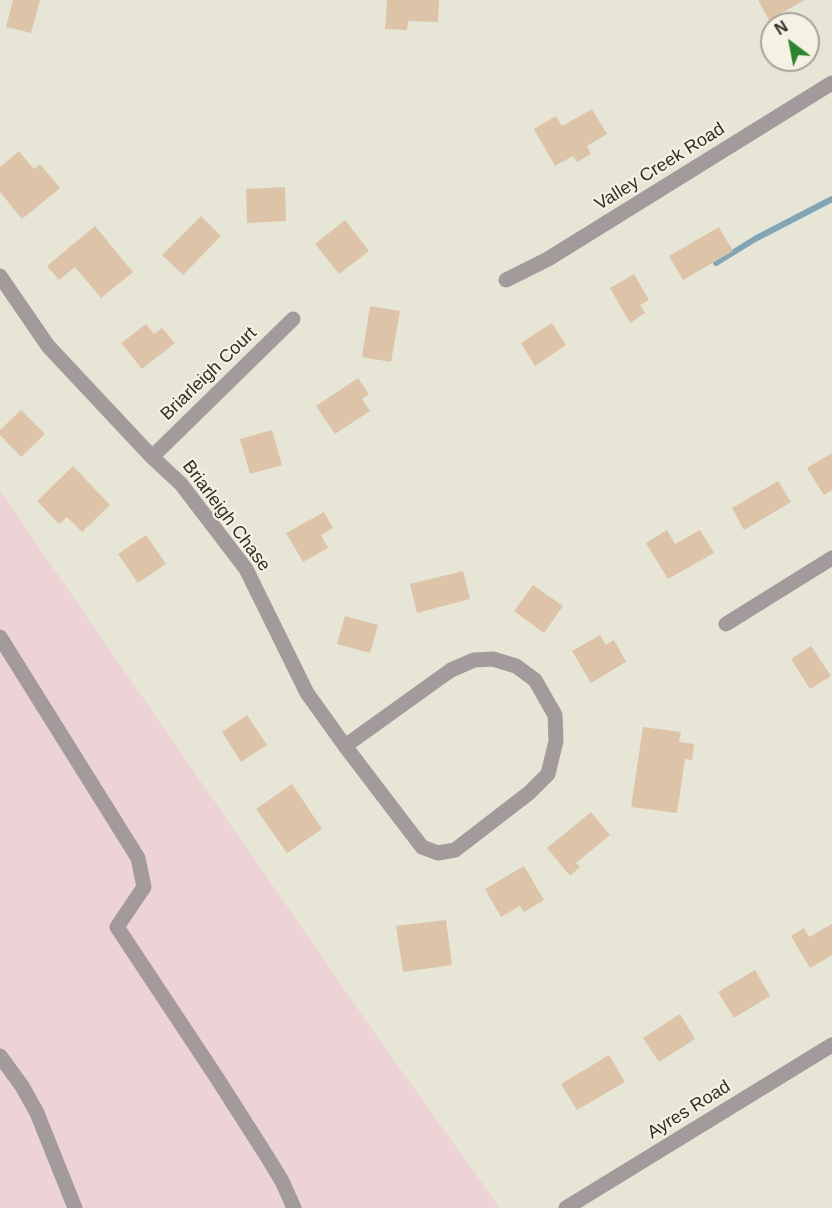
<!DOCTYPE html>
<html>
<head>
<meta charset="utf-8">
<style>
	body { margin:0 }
	#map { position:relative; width:832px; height:1208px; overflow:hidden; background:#e7e5d6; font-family:Helvetica,sans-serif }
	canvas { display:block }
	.north { position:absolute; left:760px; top:12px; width:60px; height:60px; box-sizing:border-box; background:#f5f2e3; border:2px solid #a6a498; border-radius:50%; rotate:328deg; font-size:16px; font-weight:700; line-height:24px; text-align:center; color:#2f2e28 }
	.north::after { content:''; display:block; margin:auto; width:21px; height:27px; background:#2f8432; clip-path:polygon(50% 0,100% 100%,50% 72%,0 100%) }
</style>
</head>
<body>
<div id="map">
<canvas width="832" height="1208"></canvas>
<div class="north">N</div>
</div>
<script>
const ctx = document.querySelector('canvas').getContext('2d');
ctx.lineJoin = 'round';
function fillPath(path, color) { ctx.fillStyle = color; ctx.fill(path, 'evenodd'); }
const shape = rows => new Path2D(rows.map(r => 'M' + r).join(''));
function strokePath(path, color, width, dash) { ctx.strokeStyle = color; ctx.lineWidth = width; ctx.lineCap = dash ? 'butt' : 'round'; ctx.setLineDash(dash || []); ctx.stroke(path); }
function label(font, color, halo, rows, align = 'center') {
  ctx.font = font + ' Helvetica,sans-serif'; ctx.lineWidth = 4.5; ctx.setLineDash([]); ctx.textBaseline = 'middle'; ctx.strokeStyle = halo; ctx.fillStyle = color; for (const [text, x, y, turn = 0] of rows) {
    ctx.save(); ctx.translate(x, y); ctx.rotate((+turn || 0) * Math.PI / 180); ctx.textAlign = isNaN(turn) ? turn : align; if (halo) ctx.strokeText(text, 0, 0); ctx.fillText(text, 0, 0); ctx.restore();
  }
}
fillPath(shape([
	[0,491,378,1038,500,1208,0,1208]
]), '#edd3d5');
strokePath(shape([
	[716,263,755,239,832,199]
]), '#82a5b6', 6);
fillPath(shape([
	[13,0,40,0,31,33,6,27],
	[387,0,439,0,438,22,408,21,407,30,385,29],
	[758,0,805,0,769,20],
	[592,109,607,134,587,146,591,154,577,162,573,156,555,166,534,129,556,116,562,126],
	[19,151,34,169,40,164,60,188,22,219,0,192,0,167],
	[285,187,286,221,247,223,246,189],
	[201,216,221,236,183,275,162,255],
	[345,220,369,251,339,274,315,244],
	[95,226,133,272,101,298,75,267,59,280,47,266],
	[719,227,733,251,683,280,669,256],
	[634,274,649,300,640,305,645,313,630,323,610,288],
	[370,306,400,311,391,362,362,357],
	[552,323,566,345,535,366,521,343],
	[146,324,154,334,162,328,175,343,142,369,121,343],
	[358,378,369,394,362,399,370,411,335,434,316,406],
	[21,410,45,434,21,457,0,435,0,430],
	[272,430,282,465,250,474,240,439],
	[832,453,832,490,824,495,807,468],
	[73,466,110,505,82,532,67,517,59,524,37,501],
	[778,481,791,502,744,530,732,508],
	[324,512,333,528,321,535,328,548,303,562,286,533],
	[667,530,675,544,700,530,714,553,668,579,646,543],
	[146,535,166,564,138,583,118,554],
	[463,571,470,599,417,613,410,584],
	[533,585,563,606,544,633,514,611],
	[345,616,378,625,370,653,337,644],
	[600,635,606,645,614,640,626,662,591,683,572,651],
	[811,646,831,676,810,689,791,659],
	[247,715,267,745,241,762,222,732],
	[643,727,681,732,679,742,694,744,692,760,685,759,677,813,631,807],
	[292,784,322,829,287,853,256,809],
	[591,812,610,835,576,863,580,867,570,876,547,848],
	[524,866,544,900,524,912,520,906,501,917,485,889],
	[446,920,452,965,403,972,396,926],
	[832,924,832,955,810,968,791,936,804,928,809,937],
	[755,970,770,996,734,1018,718,992],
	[680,1014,695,1039,659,1062,643,1038],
	[609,1055,625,1082,577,1110,561,1084]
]), '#ddc4a9');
strokePath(shape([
	[0,276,48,346,152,457,181,484,246,569,307,693,345,746,422,847,438,853,455,850,529,793,548,774,556,741,555,715,535,680,516,666,493,659,474,660,451,670,345,746],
	[506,280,548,259,832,83],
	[152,457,293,319],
	[726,624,832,558],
	[0,637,138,858,144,887,117,927,215,1075,268,1158,282,1181,294,1208],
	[0,1056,22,1086,37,1113,75,1208],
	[566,1208,832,1045]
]), '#a29a9b', 15);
label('18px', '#2f2e28', '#f5f2e3', [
	["Valley Creek Road",660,167,-32],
	["Briarleigh Court",209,374,-44],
	["Briarleigh Chase",226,516,53],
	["Ayres Road",689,1110,-32]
]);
</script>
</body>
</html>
